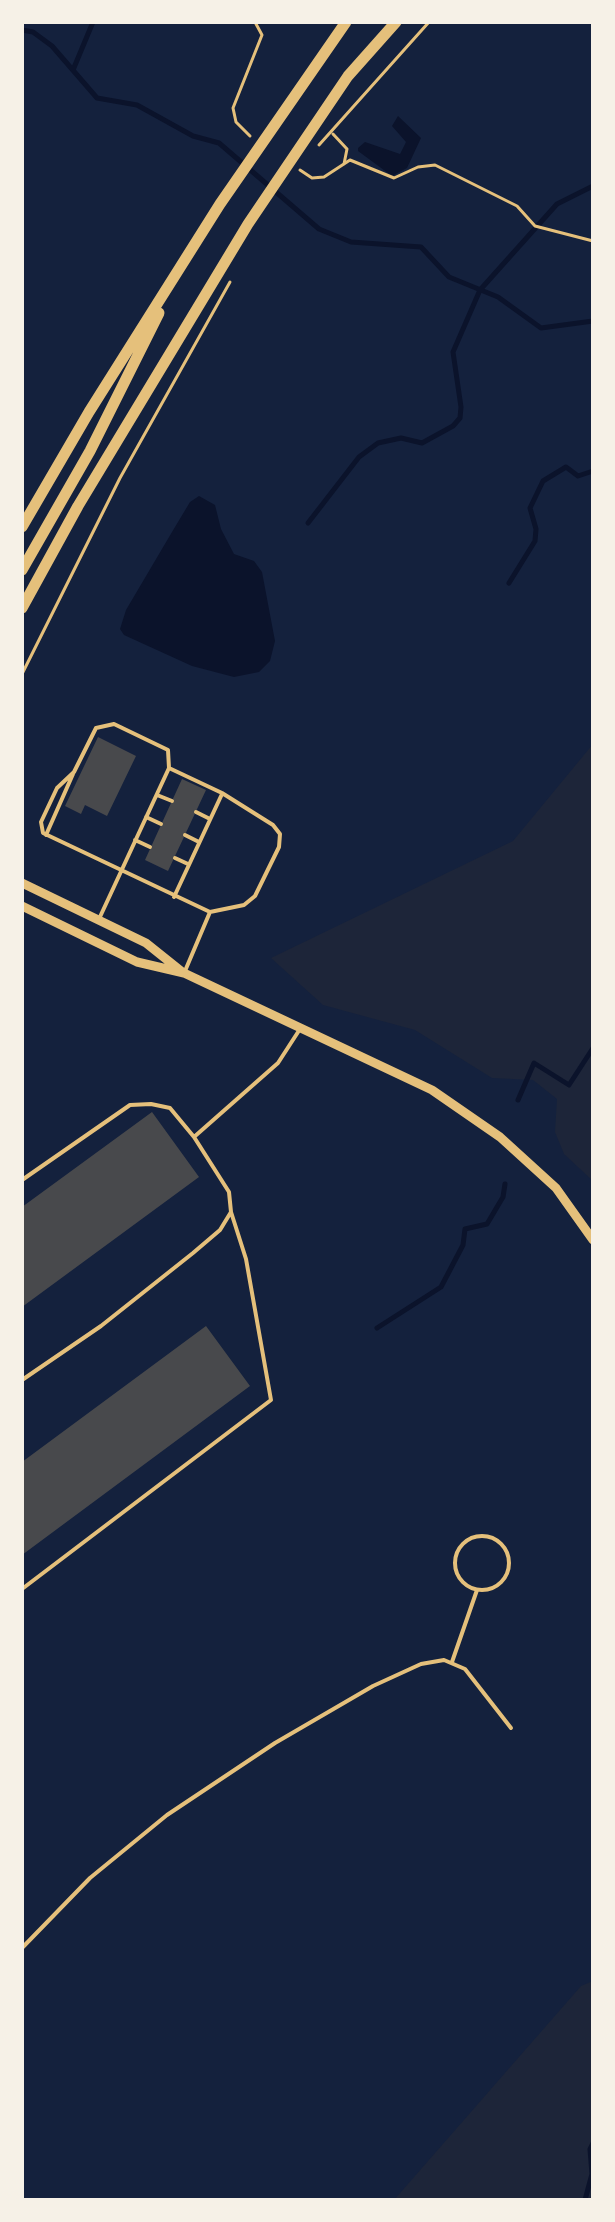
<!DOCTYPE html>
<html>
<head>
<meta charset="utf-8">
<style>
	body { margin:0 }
	#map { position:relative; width:615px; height:2222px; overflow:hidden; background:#14213d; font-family:Cabin,sans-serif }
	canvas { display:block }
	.frame { position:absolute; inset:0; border:24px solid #f6f1e7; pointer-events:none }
</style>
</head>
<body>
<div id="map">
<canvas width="615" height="2222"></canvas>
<div class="frame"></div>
</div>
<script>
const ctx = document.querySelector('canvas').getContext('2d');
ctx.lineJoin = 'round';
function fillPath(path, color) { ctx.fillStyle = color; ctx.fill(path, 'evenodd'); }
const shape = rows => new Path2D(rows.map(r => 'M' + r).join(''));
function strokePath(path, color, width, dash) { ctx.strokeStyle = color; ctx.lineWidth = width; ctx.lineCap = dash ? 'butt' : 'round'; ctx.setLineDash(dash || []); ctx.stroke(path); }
fillPath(shape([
	[593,744,593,1181,564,1154,555,1132,557,1099,533,1080,492,1078,415,1030,323,1005,271,958,513,841],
	[593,1981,593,2200,394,2200,581,1986]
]), '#1d2539');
fillPath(shape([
	[398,116,421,138,407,168,392,176,358,151,358,148,365,142,400,154,406,142,392,126],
	[199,496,215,505,221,529,234,554,254,561,262,572,275,641,270,661,259,672,234,677,192,666,124,635,120,629,126,610,172,532,190,502]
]), '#0b132b');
strokePath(shape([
	[22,30,33,32,52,46,97,98,137,105,193,136,219,143,319,229,351,242,421,247,449,277,498,297,541,328,593,321],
	[73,70,93,22],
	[308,523,359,457,378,443,401,438,422,443,453,426,460,418,461,407,453,352,480,290,557,204,593,186],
	[509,583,535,541,536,529,530,508,543,481,566,467,578,476,593,471],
	[518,1100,534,1063,569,1085,593,1048],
	[377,1328,441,1287,463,1245,465,1229,487,1224,503,1197,505,1184],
	[585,2200,592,2174,590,2149,593,2143]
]), '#0b132b', 5);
fillPath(shape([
	[98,737,136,756,107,816,85,805,81,814,65,806],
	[182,779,206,790,168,871,145,860],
	[152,1112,199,1177,22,1307,22,1207],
	[206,1326,250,1386,22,1555,22,1462]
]), '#48494c');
strokePath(shape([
	[333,134,347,149,344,164],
	[250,136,236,122,233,108,262,35,255,22],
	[319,145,429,22],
	[300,170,312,178,324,177,350,160,394,178,418,167,435,165,517,206,535,226,593,241],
	[22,674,120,478,230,282]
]), '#e5c07b', 3);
strokePath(shape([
	[169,768,168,750,114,724,96,728,74,772,57,788,41,822,43,833,210,912],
	[157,795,172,801],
	[196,812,210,819],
	[146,817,161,824],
	[46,835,73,774],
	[185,835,199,842],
	[135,840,150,847],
	[175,858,188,864],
	[174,897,222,794],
	[99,919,169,768,222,793,273,825,280,834,279,847,255,896,244,905,210,912,185,971],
	[194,1137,278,1063,300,1029],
	[22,1180,130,1105,151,1104,170,1108,194,1137,229,1192,231,1212,220,1230,193,1253,101,1326,22,1380],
	'455 1563a27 27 0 1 1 54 0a27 27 0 1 1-54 0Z',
	[22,1589,271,1400,246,1259,231,1212],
	[452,1662,477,1590],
	[22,1948,90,1878,167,1815,275,1743,373,1686,421,1664,444,1660,465,1669,511,1728]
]), '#e5c07b', 4);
strokePath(shape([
	[22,883,146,943,181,971],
	[22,906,137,962,184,973,432,1090,500,1137,556,1188,593,1240]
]), '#e5c07b', 9);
strokePath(shape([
	[22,527,89,412,220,204,346,22],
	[22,570,90,451,159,313],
	[22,608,78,506,248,224,348,76,396,22]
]), '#e5c07b', 11);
</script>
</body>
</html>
